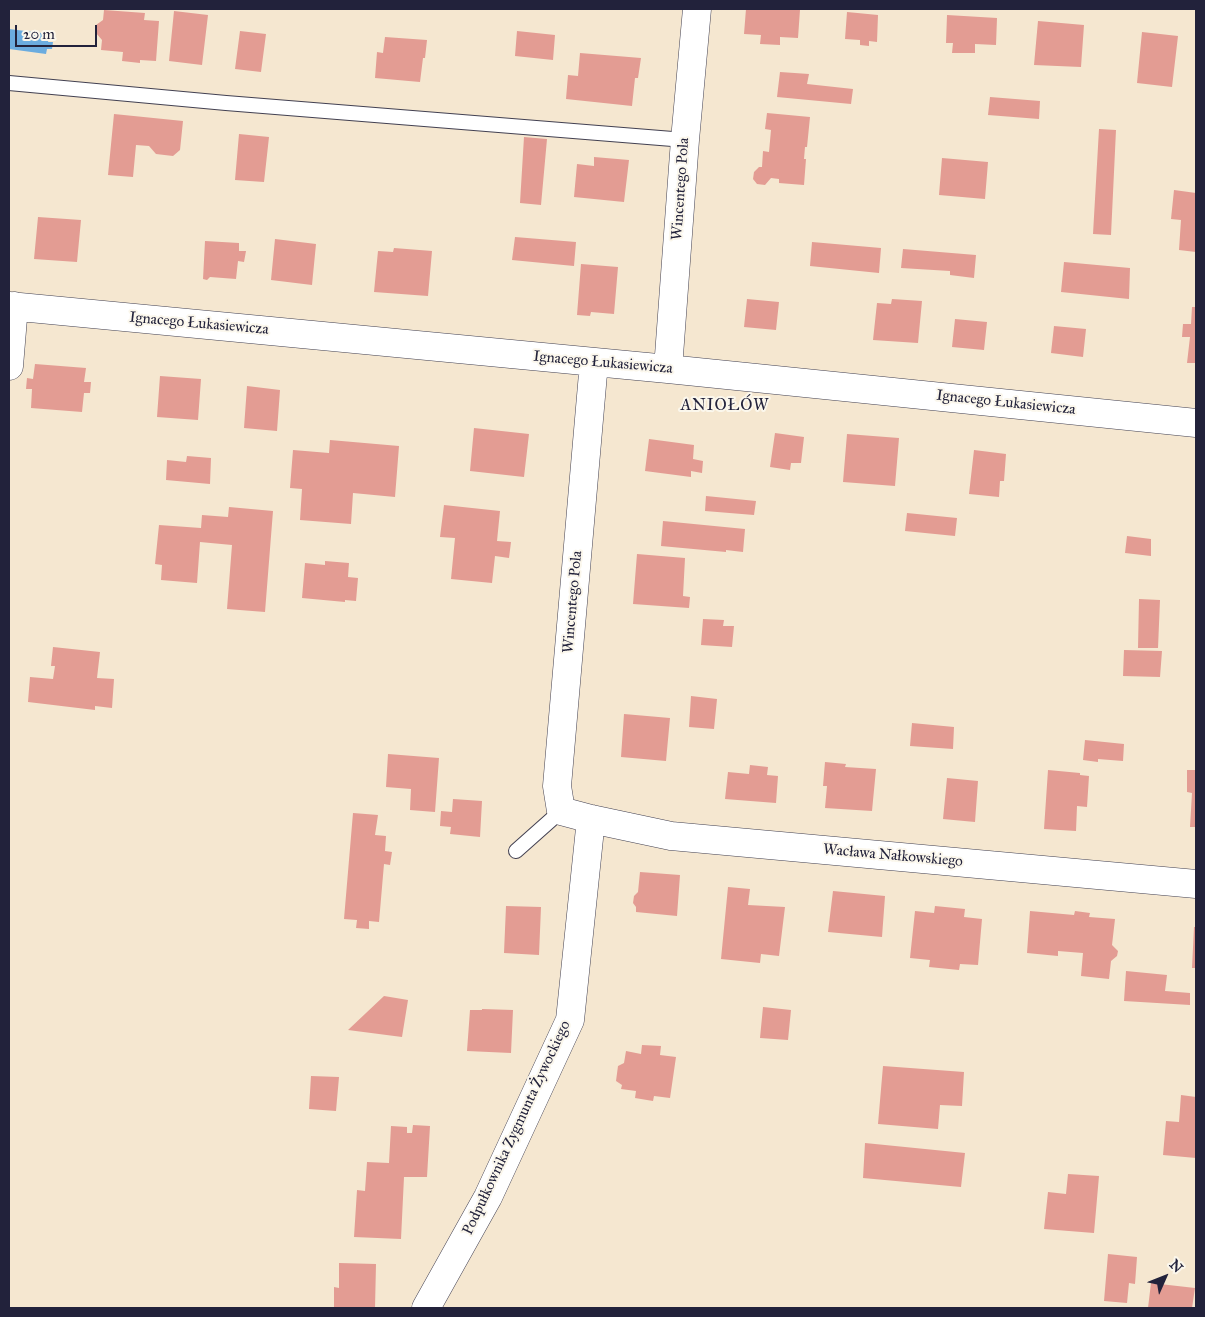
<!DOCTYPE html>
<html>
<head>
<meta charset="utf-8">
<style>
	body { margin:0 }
	#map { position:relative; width:1205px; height:1317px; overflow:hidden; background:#f5e7d0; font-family:"IM FELL Great Primer",serif }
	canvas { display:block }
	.frame { position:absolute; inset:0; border:10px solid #22223b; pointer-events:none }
	.north { position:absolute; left:1140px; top:1252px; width:50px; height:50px; -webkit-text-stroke:4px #fbf7ec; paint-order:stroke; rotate:46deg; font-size:14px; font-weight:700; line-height:20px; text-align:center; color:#22223b }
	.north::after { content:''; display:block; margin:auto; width:18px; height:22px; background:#22223b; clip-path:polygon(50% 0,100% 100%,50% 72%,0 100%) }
	.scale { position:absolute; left:15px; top:25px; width:82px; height:22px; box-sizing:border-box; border:2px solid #22223b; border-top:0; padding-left:6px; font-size:15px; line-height:18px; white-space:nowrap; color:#22223b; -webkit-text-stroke:4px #fbf7ec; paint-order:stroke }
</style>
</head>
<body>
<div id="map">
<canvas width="1205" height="1317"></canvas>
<div class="frame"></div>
<div class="north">N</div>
<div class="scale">20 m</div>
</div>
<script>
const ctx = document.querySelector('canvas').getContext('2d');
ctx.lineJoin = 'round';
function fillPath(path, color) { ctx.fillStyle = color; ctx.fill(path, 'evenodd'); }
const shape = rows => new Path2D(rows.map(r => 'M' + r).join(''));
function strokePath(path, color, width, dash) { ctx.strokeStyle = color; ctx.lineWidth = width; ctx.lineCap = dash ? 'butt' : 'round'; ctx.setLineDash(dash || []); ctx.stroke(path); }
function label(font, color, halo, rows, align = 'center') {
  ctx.font = font + ' "IM FELL Great Primer",serif'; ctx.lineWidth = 4; ctx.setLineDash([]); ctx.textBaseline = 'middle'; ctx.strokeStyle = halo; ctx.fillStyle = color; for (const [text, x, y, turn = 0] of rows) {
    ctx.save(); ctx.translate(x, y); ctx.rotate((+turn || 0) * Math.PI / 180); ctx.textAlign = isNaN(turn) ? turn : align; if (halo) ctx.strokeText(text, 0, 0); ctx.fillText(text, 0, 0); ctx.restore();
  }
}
fillPath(shape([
	[9,29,50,34,48,42,53,42,52,49,47,49,46,54,9,49]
]), '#6bacdf');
fillPath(shape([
	[746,9,800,10,798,38,780,37,780,45,760,44,761,35,744,34],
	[104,10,145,13,144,20,159,21,156,61,140,60,140,63,122,61,123,52,101,50,102,40,96,33,96,25,103,20],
	[174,11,208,15,202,65,169,61],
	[847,12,878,15,877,42,869,41,869,46,860,45,860,40,845,39],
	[947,15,997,18,996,45,975,44,975,53,952,53,953,43,946,43],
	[1038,21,1084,25,1081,67,1034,65],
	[240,31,266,34,261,72,235,69],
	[517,31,555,35,553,60,515,56],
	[1142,32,1178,36,1172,87,1137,83],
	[385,37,427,40,425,58,423,58,420,82,375,78,377,52,383,53],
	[580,53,641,58,638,78,635,78,632,106,566,99,568,75,578,76],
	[780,72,809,74,807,84,853,89,851,104,777,97],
	[990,97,1040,101,1039,119,988,115],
	[767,113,810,117,807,147,805,147,804,159,806,159,804,185,779,183,779,179,771,178,765,185,757,184,753,179,754,172,759,167,762,167,763,151,769,152,771,130,765,129],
	[114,114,183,121,180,150,173,156,156,154,149,146,136,145,133,177,108,175],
	[1099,129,1116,130,1111,235,1093,234],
	[239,134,269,137,264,182,235,180],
	[524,137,547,139,541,205,520,203],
	[594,157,629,160,624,202,574,197,577,164,594,166],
	[942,158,988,162,985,199,939,195],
	[1174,190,1196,193,1196,252,1179,250,1181,220,1171,219],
	[38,217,81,220,77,262,34,259],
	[515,237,576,242,574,266,512,260],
	[275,239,316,244,312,285,271,280],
	[205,241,239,243,239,251,246,251,244,262,238,261,236,279,210,277,207,280,203,279],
	[812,242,881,248,879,273,810,266],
	[394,248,432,251,428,296,374,292,378,251,393,252],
	[903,249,976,255,974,278,950,275,950,271,901,268],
	[1064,262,1130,268,1129,299,1061,292],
	[581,264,618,267,614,314,591,312,590,316,577,315],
	[747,299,779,302,776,330,744,327],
	[892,299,922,301,918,343,873,340,877,303,891,304],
	[1192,307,1196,307,1196,363,1187,363,1190,337,1182,337,1183,324,1191,324],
	[955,319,987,322,984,350,952,347],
	[1054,326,1086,329,1083,357,1051,353],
	[35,364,86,368,84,382,91,382,90,393,84,393,82,412,31,408,32,389,26,389,27,378,33,379],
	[160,376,201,379,198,420,157,417],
	[247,386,280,390,277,431,244,428],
	[474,428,529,434,524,477,470,471],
	[775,433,804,437,801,463,791,463,790,470,770,467],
	[847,434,899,438,895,486,843,482],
	[649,439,694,445,693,459,703,461,702,473,691,471,691,477,645,471],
	[330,440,399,446,395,497,353,493,351,524,300,520,302,489,290,488,293,450,329,453],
	[974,450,1006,454,1004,481,1000,481,999,497,969,494],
	[187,456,211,458,210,484,166,480,167,460,186,462],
	[706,496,756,501,754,515,705,511],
	[444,505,500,511,497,541,511,542,509,558,495,556,492,583,451,579,455,538,440,537],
	[229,507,273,511,265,612,227,609,232,545,200,542,197,583,161,580,162,565,155,564,159,525,201,528,202,515,228,517],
	[907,513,957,518,955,536,905,531],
	[663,521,745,529,743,552,726,550,726,552,661,546],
	[1127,536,1151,539,1151,556,1125,553],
	[637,554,685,558,683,596,690,597,689,608,633,604],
	[325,561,349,563,348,577,358,578,356,601,345,600,345,602,302,598,305,563,325,565],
	[1139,599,1160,600,1158,648,1138,648],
	[703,619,724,620,723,626,734,626,732,647,701,645],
	[53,647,100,652,97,678,114,679,112,708,95,706,95,710,28,702,30,677,53,679,55,666,51,666],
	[1124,650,1162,651,1160,677,1123,676],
	[691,696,717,699,714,729,689,727],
	[624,714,670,718,666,761,621,757],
	[912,723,954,727,953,749,910,746],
	[1085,740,1124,744,1123,761,1098,759,1098,762,1083,760],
	[388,754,439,758,435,812,410,810,411,789,386,787],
	[825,762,846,764,845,767,876,769,872,811,825,808,827,786,823,786],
	[750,765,768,767,767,775,778,776,776,803,725,799,728,772,749,774],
	[1048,770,1080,773,1080,775,1089,776,1087,807,1077,806,1076,831,1044,829],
	[1187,770,1196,770,1196,827,1190,827,1192,793,1187,792],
	[947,778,978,781,975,822,943,819],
	[453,799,482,801,480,837,450,834,451,827,440,826,441,811,452,812],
	[353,813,378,815,375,835,386,836,385,851,392,852,390,865,384,864,379,922,369,921,369,929,356,928,357,920,344,919],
	[640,872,680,875,677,916,636,912,636,907,633,903,634,896,638,892],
	[728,887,750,889,748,905,785,907,779,956,761,954,760,963,721,959],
	[833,891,885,896,882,937,828,932],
	[506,906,541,907,539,955,504,953],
	[935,906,965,909,964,917,982,919,978,965,960,964,959,970,929,967,930,960,910,958,915,911,934,913],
	[1030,911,1074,915,1075,911,1090,913,1089,917,1115,919,1112,945,1118,951,1117,956,1111,961,1109,979,1081,976,1083,953,1058,951,1058,956,1027,953],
	[1194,927,1196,927,1196,968,1192,968],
	[1126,971,1167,975,1165,991,1190,993,1190,1005,1124,1001],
	[384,996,408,1000,402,1037,348,1030],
	[763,1007,791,1010,788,1040,760,1038],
	[482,1009,513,1010,511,1053,467,1051,470,1010,482,1010],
	[642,1045,661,1046,660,1055,676,1057,670,1098,654,1096,653,1101,635,1098,636,1091,621,1089,622,1085,616,1081,618,1066,624,1063,626,1051,641,1054],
	[883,1066,964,1072,962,1106,940,1105,938,1129,878,1124],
	[311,1076,339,1077,336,1111,309,1109],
	[1181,1095,1196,1097,1196,1158,1163,1155,1166,1121,1179,1122],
	[413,1125,430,1126,427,1177,404,1177,401,1239,354,1237,357,1190,365,1191,367,1162,389,1163,391,1126,407,1127,407,1133,412,1133],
	[865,1143,965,1153,961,1187,863,1178],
	[1068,1174,1099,1176,1094,1233,1044,1229,1048,1192,1066,1194],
	[1108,1254,1137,1257,1135,1284,1129,1283,1127,1303,1104,1301],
	[339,1263,376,1264,375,1308,334,1308,334,1287,339,1288],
	[1151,1283,1195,1288,1192,1308,1148,1308]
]), '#e39c93');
const lane = shape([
	[9,83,226,103,685,140],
	[516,851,561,811]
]);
const street = shape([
	[9,306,668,369,1196,423],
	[594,362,557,786,561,811,591,819,671,836,1196,884],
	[9,366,14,306],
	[668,369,685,140,697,9],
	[426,1308,488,1197,570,1020,591,819]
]);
strokePath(lane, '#424051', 16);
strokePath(street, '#424051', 29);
strokePath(lane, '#fff', 14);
strokePath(street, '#fff', 28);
label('15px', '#22223b', '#fbf7ec', [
	["Wincentego Pola",681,189,-86],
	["Ignacego Łukasiewicza",199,324,5],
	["Ignacego Łukasiewicza",603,363,5],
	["Ignacego Łukasiewicza",1006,403,6],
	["Wincentego Pola",573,602,-85],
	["Wacława Nałkowskiego",893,856,5],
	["Podpułkownika Zygmunta Żywockiego",517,1128,-65]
]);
ctx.letterSpacing = '1px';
label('16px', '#22223b', '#fbf7ec', [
	["ANIOŁÓW",725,406]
]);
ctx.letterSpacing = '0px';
</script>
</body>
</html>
